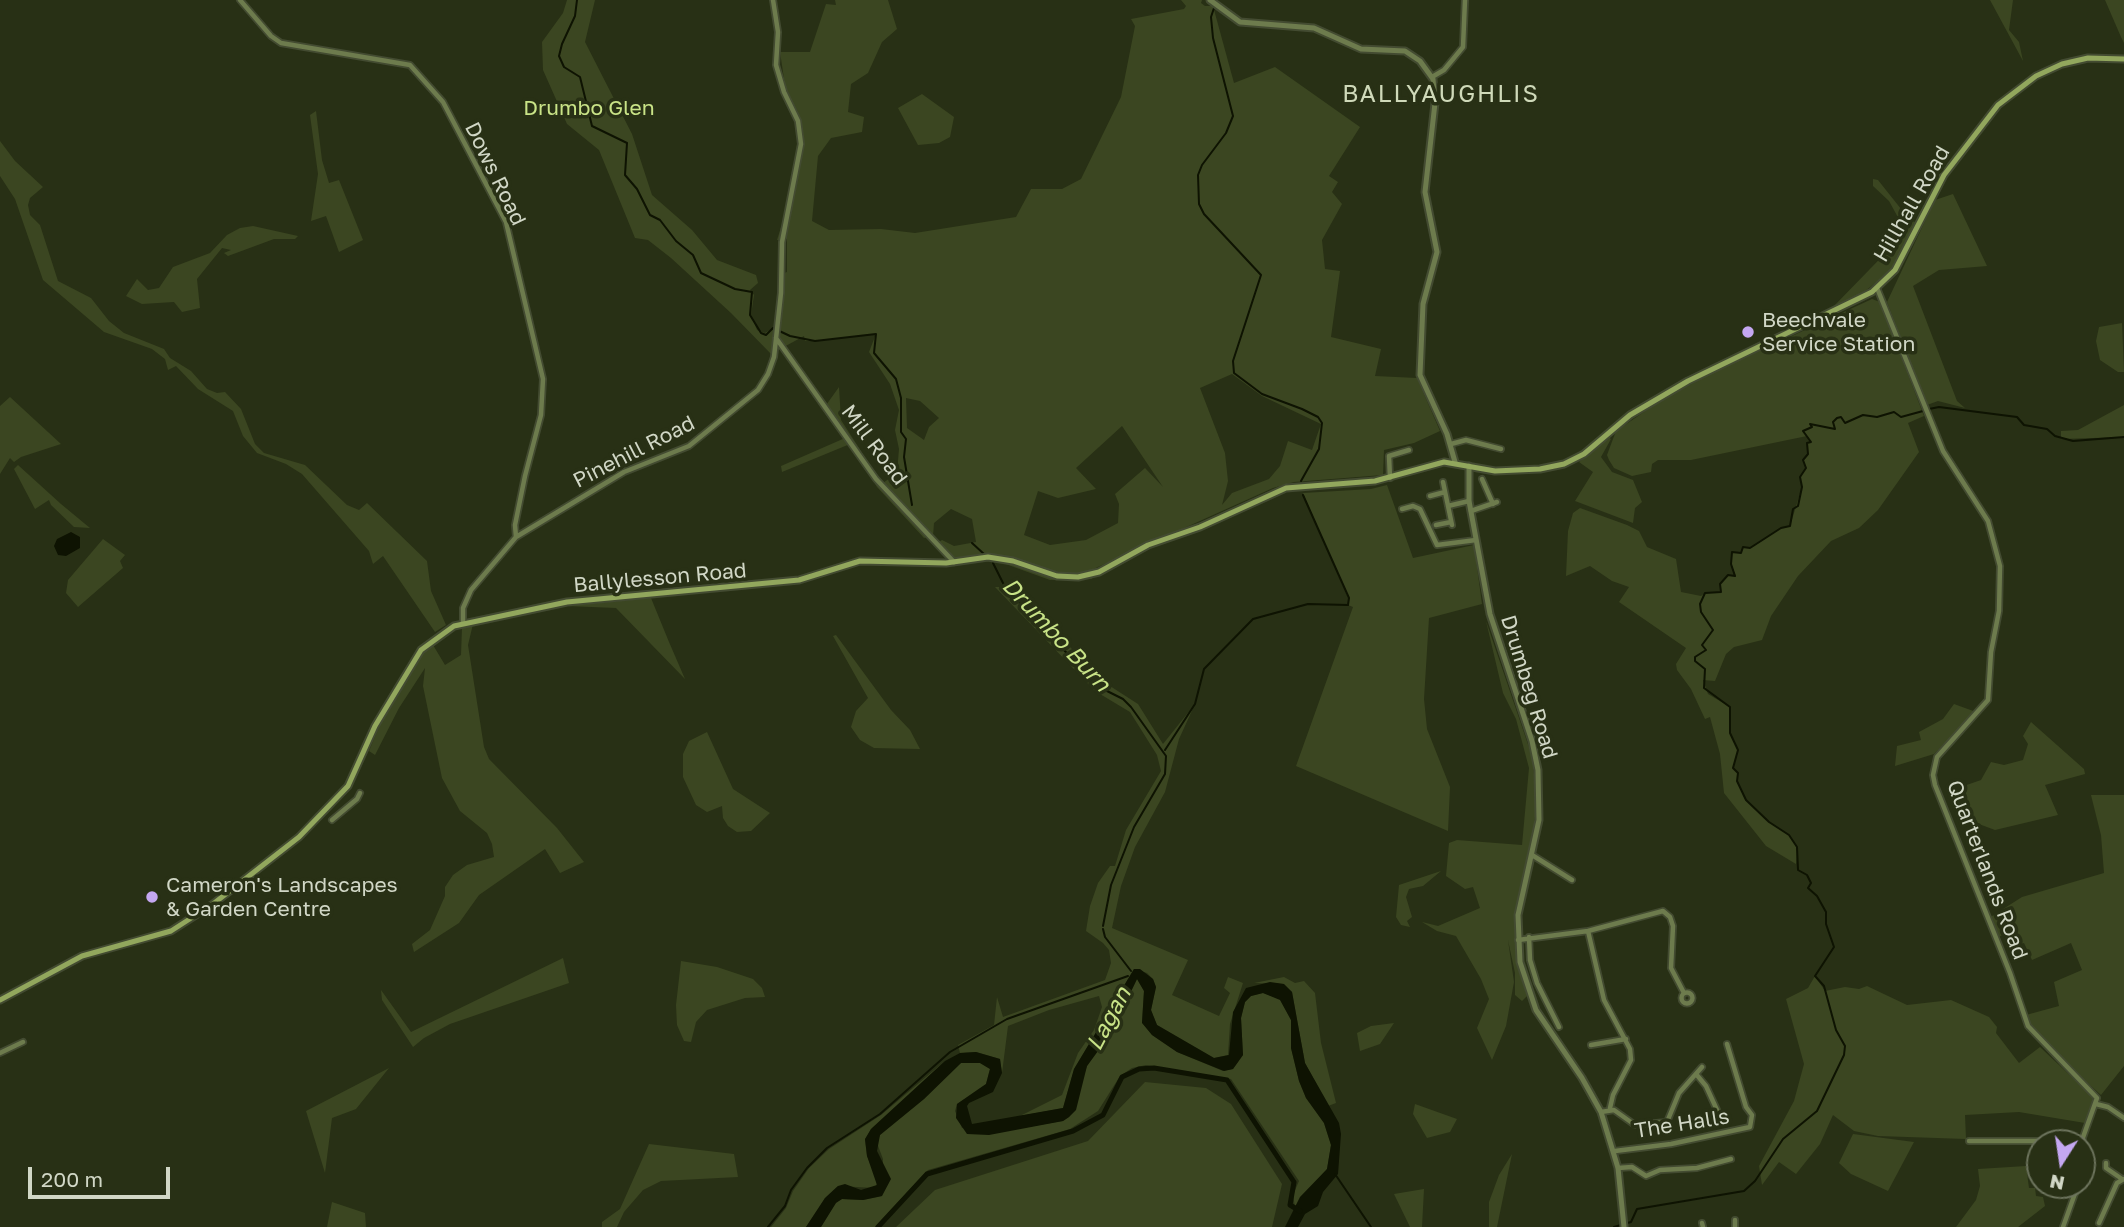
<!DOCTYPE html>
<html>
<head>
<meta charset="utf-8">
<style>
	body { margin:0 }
	#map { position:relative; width:2124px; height:1227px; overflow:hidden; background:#283015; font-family:"Golos Text",sans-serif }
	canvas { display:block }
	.north { position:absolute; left:2026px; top:1129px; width:70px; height:70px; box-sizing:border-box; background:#283015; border:2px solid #6c735c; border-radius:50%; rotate:192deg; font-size:19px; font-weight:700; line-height:28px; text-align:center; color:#d1d7c6 }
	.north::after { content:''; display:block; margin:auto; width:24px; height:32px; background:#c4a7f1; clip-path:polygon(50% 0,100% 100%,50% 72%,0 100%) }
	.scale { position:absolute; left:28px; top:1167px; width:142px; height:32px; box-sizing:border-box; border:4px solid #d1d7c6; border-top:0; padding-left:9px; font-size:21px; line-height:24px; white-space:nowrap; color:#d1d7c6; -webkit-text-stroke:5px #283015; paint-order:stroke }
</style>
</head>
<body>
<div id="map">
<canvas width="2124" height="1227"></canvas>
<div class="north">N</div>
<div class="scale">200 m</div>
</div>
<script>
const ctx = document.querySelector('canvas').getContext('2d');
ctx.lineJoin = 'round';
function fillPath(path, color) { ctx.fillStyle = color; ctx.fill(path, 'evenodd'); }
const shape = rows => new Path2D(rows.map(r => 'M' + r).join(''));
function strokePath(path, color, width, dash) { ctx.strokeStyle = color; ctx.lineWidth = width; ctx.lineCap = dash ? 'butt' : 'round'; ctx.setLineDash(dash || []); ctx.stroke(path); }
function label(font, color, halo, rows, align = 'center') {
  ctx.font = font + ' "Golos Text",sans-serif'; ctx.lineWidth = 7; ctx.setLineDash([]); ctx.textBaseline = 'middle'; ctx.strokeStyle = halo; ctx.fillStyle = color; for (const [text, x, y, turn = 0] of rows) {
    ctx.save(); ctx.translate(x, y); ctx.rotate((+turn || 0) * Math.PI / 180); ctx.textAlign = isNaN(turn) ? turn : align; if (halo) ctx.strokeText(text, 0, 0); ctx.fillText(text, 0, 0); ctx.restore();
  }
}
fillPath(shape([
	[567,0,595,0,585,42,632,134,652,195,692,230,717,260,756,275,758,283,750,290,754,295,751,315,757,330,765,333,775,327,781,274,787,272,787,239,777,240,787,208,799,132,802,129,797,110,786,92,780,52,810,52,826,4,836,5,835,0,888,0,897,29,882,42,868,73,851,84,848,112,864,117,862,132,831,138,818,156,812,221,829,230,881,229,915,233,1016,217,1031,189,1062,189,1081,179,1121,97,1135,26,1131,19,1184,9,1186,6,1181,0,1202,0,1201,3,1205,6,1213,6,1234,83,1275,67,1360,127,1329,176,1338,182,1332,192,1342,204,1322,240,1325,269,1340,271,1331,337,1381,349,1375,376,1417,378,1440,431,1414,443,1384,450,1383,475,1294,482,1273,488,1089,571,1092,579,1050,580,1000,562,979,561,965,564,955,559,939,542,942,540,954,546,976,542,972,519,951,509,934,523,933,536,924,538,877,487,850,444,782,472,781,466,845,438,824,408,839,387,841,420,877,476,883,483,897,473,899,449,895,430,899,410,890,384,869,352,876,334,815,341,805,341,804,336,771,354,731,313,671,258,648,240,635,238,599,150,567,124,543,70,542,42,563,13],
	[1232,374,1262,396,1321,424,1312,450,1288,441,1280,466,1269,479,1232,493,1222,505,1228,481,1225,453,1200,388],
	[906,398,920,401,939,418,929,427,924,440,907,428],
	[1122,426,1163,487,1145,468,1115,494,1119,504,1118,523,1086,540,1050,545,1024,535,1038,491,1058,498,1096,489,1076,468],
	[1990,0,2013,0,2009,30,2019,42,2023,61],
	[2105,0,2124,0,2124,43,2121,37],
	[922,94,954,117,950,137,939,143,918,145,898,108],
	[316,111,322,160,329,183,339,180,363,240,339,252,326,216,311,221,318,174,310,115],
	[0,141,15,161,43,187,30,198,28,205,30,215,40,225,58,281,91,298,109,321,124,333,164,349,170,358,191,371,207,389,217,393,225,392,241,409,255,444,264,453,305,465,347,505,359,510,367,503,427,561,431,591,446,625,435,632,383,556,373,564,369,551,302,474,286,464,257,453,243,436,233,411,198,389,176,366,168,370,165,359,152,349,104,332,43,280,15,199,0,176],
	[1873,179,1878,180,1909,219,1917,223,1894,265,1882,278,1865,291,1833,307,1906,232,1889,201,1873,186],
	[1953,194,1987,266,1939,270,1913,286,1957,401,1965,408,1938,401,1927,405,1887,302,1935,200],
	[253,226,298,236,295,239,274,239,228,256,224,253,231,250,222,248,197,279,200,308,182,312,174,302,142,304,126,296,137,279,148,290,159,288,173,267,210,253,227,235,240,228],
	[1872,299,1880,302,1924,416,1908,423,1919,452,1878,510,1859,528,1831,541,1798,576,1771,616,1762,640,1734,647,1726,654,1715,681,1703,680,1708,694,1730,707,1730,733,1738,750,1733,768,1738,773,1737,781,1746,800,1769,822,1789,835,1797,847,1796,864,1766,846,1724,793,1720,754,1710,717,1705,719,1691,689,1677,670,1676,664,1686,648,1619,602,1629,587,1612,581,1590,566,1566,576,1568,531,1573,513,1580,508,1627,525,1639,531,1647,547,1676,559,1681,592,1701,596,1705,593,1721,592,1720,584,1728,575,1736,576,1731,564,1732,552,1741,553,1743,547,1750,548,1781,528,1790,526,1802,487,1800,477,1806,468,1803,460,1808,454,1807,443,1811,442,1807,436,1691,460,1658,460,1652,464,1651,472,1632,476,1614,468,1609,460,1607,455,1616,431,1660,401,1714,372],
	[2122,323,2124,372,2118,372,2100,360,2096,341,2099,327],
	[10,397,61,444,21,457,14,462,10,458,0,474,0,406],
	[2124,405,2124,437,2061,439,2061,431,2078,430],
	[1608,437,1611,439,1601,457,1612,472,1633,480,1642,502,1635,508,1633,523,1575,501,1593,472,1579,462],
	[18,465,61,504,90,528,74,527,51,505,49,500,35,509,14,469],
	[1387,485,1413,558,1474,545,1482,604,1429,618,1424,699,1427,729,1450,787,1448,831,1296,766,1353,607,1348,605,1348,598,1303,493,1371,489],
	[103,539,125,555,120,561,123,568,78,607,66,593,68,580],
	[995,587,1009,587,1058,633,1096,677,1138,704,1163,744,1195,704,1179,739,1165,792,1135,847,1121,886,1112,928,1188,960,1172,995,1219,1016,1230,993,1224,988,1228,977,1243,983,1230,1024,1228,1055,1214,1058,1157,1025,1151,1010,1156,987,1153,979,1147,973,1134,969,1074,1069,1063,1108,1020,1116,1062,1095,1078,1053,1094,1030,1102,1007,1099,996,1049,1010,1008,1026,1002,1073,1000,1059,976,1052,960,1053,958,1045,994,1025,997,997,1003,1017,1105,980,1111,963,1109,950,1103,943,1086,931,1090,906,1098,883,1110,866,1115,866,1126,830,1161,771,1157,755,1130,712,1095,691],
	[651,598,669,642,685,679,616,608,567,606],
	[1486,621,1533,759,1536,805,1534,829,1514,916,1519,970,1527,996,1522,1001,1515,995,1515,973,1508,940,1514,982,1506,1026,1492,1060,1477,1028,1489,999,1481,979,1456,936,1437,931,1422,922,1438,926,1480,908,1473,887,1465,889,1446,876,1449,843,1457,840,1522,845,1529,768,1516,719,1503,693],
	[473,624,468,645,484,747,489,759,557,828,584,862,560,873,545,849,479,895,459,923,414,952,412,944,430,930,445,896,445,887,453,875,467,865,494,857,492,844,487,833,460,811,442,778,423,686,425,668,399,708,375,755,369,751,386,710,428,645,433,645,445,665,461,655,462,627],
	[836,635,891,710,910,730,920,749,874,748,860,740,851,727,856,711,868,698,833,636],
	[1954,704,1976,712,1934,754,1895,766,1897,746,1921,740,1919,732,1943,719],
	[2031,722,2084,769,2085,774,2045,785,2058,815,1995,830,1968,820,1955,789,1981,780,1991,762,2004,765,2023,760,2028,744,2023,736],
	[707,732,733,789,770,813,751,831,737,832,728,826,723,818,722,806,707,812,696,805,683,777,683,754,689,741],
	[2091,795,2124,795,2124,1066,2101,1095,2062,1060,2029,1024,2026,1015,2059,1006,2054,982,2082,970,2071,943,2032,960,2024,943,2020,944,2012,930,1997,938,1989,918,2022,897,2104,873,2101,835],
	[1441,871,1423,886,1409,889,1406,897,1412,917,1407,921,1410,927,1401,925,1396,917,1399,885],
	[563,958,569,983,450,1024,424,1038,413,1047,382,1000,381,990,411,1032],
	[681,961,717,967,753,979,762,988,765,997,745,998,707,1010,696,1022,691,1042,684,1041,677,1025,676,1005],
	[1815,976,1825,991,1845,987,1859,989,1867,986,1907,1005,1951,1000,1989,1017,1997,1027,1996,1033,2019,1063,2040,1047,2092,1096,2094,1103,2085,1123,2019,1112,1965,1115,1966,1139,1878,1136,1854,1131,1833,1115,1820,1144,1796,1174,1779,1162,1762,1185,1759,1166,1794,1101,1804,1064,1786,999,1808,988],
	[1284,977,1295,983,1304,981,1315,993,1321,1043,1336,1103,1328,1106,1305,1063,1292,992,1283,984,1254,983],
	[1137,979,1144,991,1142,1022,1152,1035,1177,1052,1223,1071,1233,1069,1243,1055,1241,1018,1245,1002,1251,996,1263,993,1280,999,1291,1020,1291,1048,1299,1081,1306,1098,1324,1123,1331,1145,1327,1169,1295,1207,1293,1195,1299,1181,1231,1079,1146,1065,1132,1068,1120,1076,1098,1111,1070,1129,928,1170,875,1227,821,1227,836,1202,842,1199,863,1200,882,1196,883,1159,877,1143,880,1135,924,1099,961,1063,980,1063,990,1069,986,1084,957,1104,955,1111,962,1128,1009,1130,1063,1121,1069,1117,1087,1066,1111,1033],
	[1394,1023,1380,1044,1360,1051,1357,1033,1371,1026],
	[945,1061,871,1129,865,1140,867,1156,878,1180,875,1188,838,1186,825,1198,806,1227,771,1227,786,1208,793,1191,809,1168,829,1149,881,1115],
	[389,1068,356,1109,332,1118,325,1173,306,1111],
	[1145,1082,1206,1088,1231,1104,1282,1184,1272,1227,896,1227,935,1190,1088,1141],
	[1415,1104,1457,1119,1450,1132,1427,1138,1413,1114],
	[1853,1134,1914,1142,1888,1191,1851,1174,1839,1163],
	[649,1144,734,1154,738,1177,661,1181,643,1190,624,1212,617,1227,602,1227,602,1222,620,1209],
	[1512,1154,1497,1227,1489,1227,1489,1202,1499,1175],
	[2026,1166,2029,1188,2035,1188,2036,1196,2043,1197,2045,1206,2018,1227,1956,1227,1976,1200,1980,1186,1978,1169],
	[1424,1189,1422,1227,1410,1227,1394,1194],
	[332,1202,365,1213,366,1227,327,1227]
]), '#3b4621');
fillPath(shape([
	[71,532,80,537,80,548,66,556,58,555,54,546,57,539],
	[1134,969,1140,969,1153,979,1156,987,1151,1010,1157,1025,1214,1058,1229,1055,1233,1012,1246,988,1270,982,1284,984,1292,992,1305,1063,1339,1123,1341,1134,1338,1174,1323,1192,1318,1206,1305,1214,1298,1227,1285,1227,1300,1197,1327,1169,1331,1145,1324,1123,1306,1098,1299,1081,1291,1048,1291,1020,1280,1000,1263,993,1251,996,1245,1002,1241,1018,1243,1055,1233,1069,1224,1071,1177,1052,1152,1035,1142,1023,1144,991,1137,979,1111,1033,1087,1066,1076,1110,1069,1117,1063,1121,989,1135,967,1134,956,1118,957,1104,986,1084,990,1069,980,1063,961,1063,924,1099,880,1135,877,1151,891,1179,882,1196,863,1200,842,1199,836,1203,821,1227,806,1227,825,1198,838,1186,845,1184,861,1190,877,1185,867,1156,865,1139,871,1129,945,1061,960,1053,976,1052,1000,1059,1002,1073,993,1092,969,1103,967,1106,972,1124,1063,1108,1074,1069]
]), '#0e1302');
strokePath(shape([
	[577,0,575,16,562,44,559,56,564,67,580,77,592,126,627,143,625,175,637,189,650,215,660,220,676,241,693,255,701,273,735,289,752,292,750,315,761,333,766,335,773,328,790,336,815,341,876,334,874,353,896,379,901,398,901,432,906,439,904,457,912,505],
	[1214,8,1211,17,1213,38,1233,116,1226,133,1202,165,1198,175,1199,204,1204,214,1261,275,1233,361,1234,373,1262,394,1302,409,1318,417,1322,423,1319,449,1301,481],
	[1929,409,1939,407,2017,417,2024,425,2047,429,2055,436,2073,441,2124,437],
	[972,543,984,554],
	[993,563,1005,587,1031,615,1054,633,1063,649,1097,686,1123,699,1131,707,1166,756,1165,774,1134,827,1111,885,1103,926],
	[1165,750,1195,704,1204,669,1253,619,1308,604,1348,605,1349,598,1303,495],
	[1103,929,1105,937,1131,971],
	[1335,1174,1371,1227],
	[768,1227,785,1206,791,1190,807,1168,827,1148,880,1114,950,1052,1007,1019,1128,976],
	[1614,1227,1631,1222,1637,1209,1744,1191,1755,1181,1783,1139,1817,1111,1844,1055,1845,1046,1836,1030,1824,986,1815,976,1834,947,1826,924,1826,912,1817,896,1808,888,1811,883,1807,875,1798,870,1797,847,1789,835,1769,822,1746,800,1737,781,1738,773,1733,768,1738,750,1730,733,1730,707,1704,688,1705,669,1695,661,1695,657,1706,650,1702,645,1713,630,1701,612,1700,604,1705,593,1721,592,1720,584,1728,575,1735,576,1731,564,1732,552,1741,553,1743,547,1750,548,1781,528,1790,526,1793,509,1798,506,1802,487,1800,477,1806,468,1803,460,1808,454,1807,443,1811,442,1803,431,1812,427,1810,424,1835,429,1833,422,1837,418,1841,417,1845,423,1863,415,1877,417,1894,412,1901,417,1923,411]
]), '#0e1302', 2);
strokePath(shape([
	[878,1227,927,1174,1073,1131,1103,1115,1122,1077,1139,1069,1154,1068,1227,1080,1294,1182,1290,1205,1300,1211]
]), '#0e1302', 5);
const minor = shape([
	[240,0,271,36,281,43,410,65,443,102,506,222,543,379,541,415,525,476,515,525,516,537],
	[1432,77,1444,70,1463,47,1465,0],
	[1877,288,1943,451,1988,521,2000,566,1999,611,1991,652,1988,700,1937,757,1933,775,1935,785,2010,973,2028,1026,2097,1098,2081,1143],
	[776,338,876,479,954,562],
	[1451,444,1466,440,1501,449],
	[1390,478,1389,456,1409,450],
	[1482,479,1493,504],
	[1443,482,1452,525],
	[1430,496,1445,492],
	[1448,506,1469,501],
	[1402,509,1413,506,1420,509,1437,545,1476,540],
	[1471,511,1497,502],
	[1436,525,1451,522],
	[463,622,463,608,471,590,516,537,624,472,689,446,758,390,768,374,774,357,781,293,782,242,801,144,798,121,784,92,776,65,778,32,773,0],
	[332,820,357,799,360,793],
	[1532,855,1572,880],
	[1588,931,1604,1000,1630,1049,1631,1060,1613,1095,1610,1108],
	[1529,937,1530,960,1537,983,1559,1027],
	[1518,940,1588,931,1663,911,1670,917,1673,926,1671,968,1684,993],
	'1681.5 998a5.5 5.5 0 1 1 11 0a5.5 5.5 0 1 1-11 0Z',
	[1591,1045,1626,1039],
	[0,1053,23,1042],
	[1696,1074,1706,1086,1717,1110],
	[2096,1104,2108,1107,2124,1118],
	[1601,1112,1614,1110,1635,1125,1667,1122,1679,1093,1702,1067],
	[1969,1141,2081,1141],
	[1615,1151,1671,1144,1750,1127,1752,1115,1746,1107,1727,1044],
	[2106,1163,2106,1168,2122,1179],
	[1618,1168,1632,1167,1646,1176,1660,1170,1697,1168,1731,1159],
	[1735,1220,1735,1227],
	[1702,1223,1703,1227],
	[2099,1223,2117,1183,2124,1179],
	[2063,1227,2078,1185]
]);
const tertiary = shape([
	[1210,0,1240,22,1314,28,1361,49,1405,51,1420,61,1433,79,1435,103,1425,192,1437,252,1423,304,1420,375,1447,434,1455,462],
	[1469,466,1469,501,1490,614,1532,741,1538,770,1539,820,1518,915,1520,962,1536,1010,1582,1078,1601,1112,1618,1168,1624,1227]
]);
const secondary = shape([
	[0,1000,82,956,171,931,213,904,299,837,348,786,375,726,421,650,454,626,567,602,799,580,860,561,946,563,988,557,1013,561,1057,576,1078,577,1099,572,1148,545,1200,527,1286,488,1375,481,1444,462,1495,471,1540,469,1564,464,1584,454,1630,415,1688,381,1872,292,1895,270,1944,175,1998,105,2036,76,2062,64,2088,58,2124,59]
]);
strokePath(minor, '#434b31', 8);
strokePath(tertiary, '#434b31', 9);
strokePath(secondary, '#434b31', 9);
strokePath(minor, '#6d7b4d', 4.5);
strokePath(tertiary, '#6d7b4d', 5);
strokePath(secondary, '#92a75d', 5);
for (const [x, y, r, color] of [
	[1748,332,7,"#c4a7f1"],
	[152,897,7,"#c4a7f1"]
]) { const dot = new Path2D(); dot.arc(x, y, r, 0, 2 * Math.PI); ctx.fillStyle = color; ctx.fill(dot); strokePath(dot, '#283015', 2.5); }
label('21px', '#c9e387', '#283015', [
	["Drumbo Glen",589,108]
]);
label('21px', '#d1d7c6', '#283015', [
	["Dows Road",495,174,64],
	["Hillhall Road",1912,204,-60],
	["Mill Road",874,445,53],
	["Pinehill Road",634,452,-27],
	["Ballylesson Road",660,578,-5],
	["Drumbeg Road",1529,687,73],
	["Quarterlands Road",1987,870,69],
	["The Halls",1682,1124,-9]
]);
label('21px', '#d1d7c6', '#283015', [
	["Beechvale",1762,320],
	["Service Station",1762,344],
	["Cameron's Landscapes",166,885],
	["& Garden Centre",166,909]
], 'left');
label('italic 23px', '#c8e387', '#283015', [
	["Drumbo Burn",1056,635,47],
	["Lagan",1109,1019,-62]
]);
ctx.letterSpacing = '2px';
label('24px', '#cfd9b9', '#283015', [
	["BALLYAUGHLIS",1441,94]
]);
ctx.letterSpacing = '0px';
</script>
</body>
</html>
